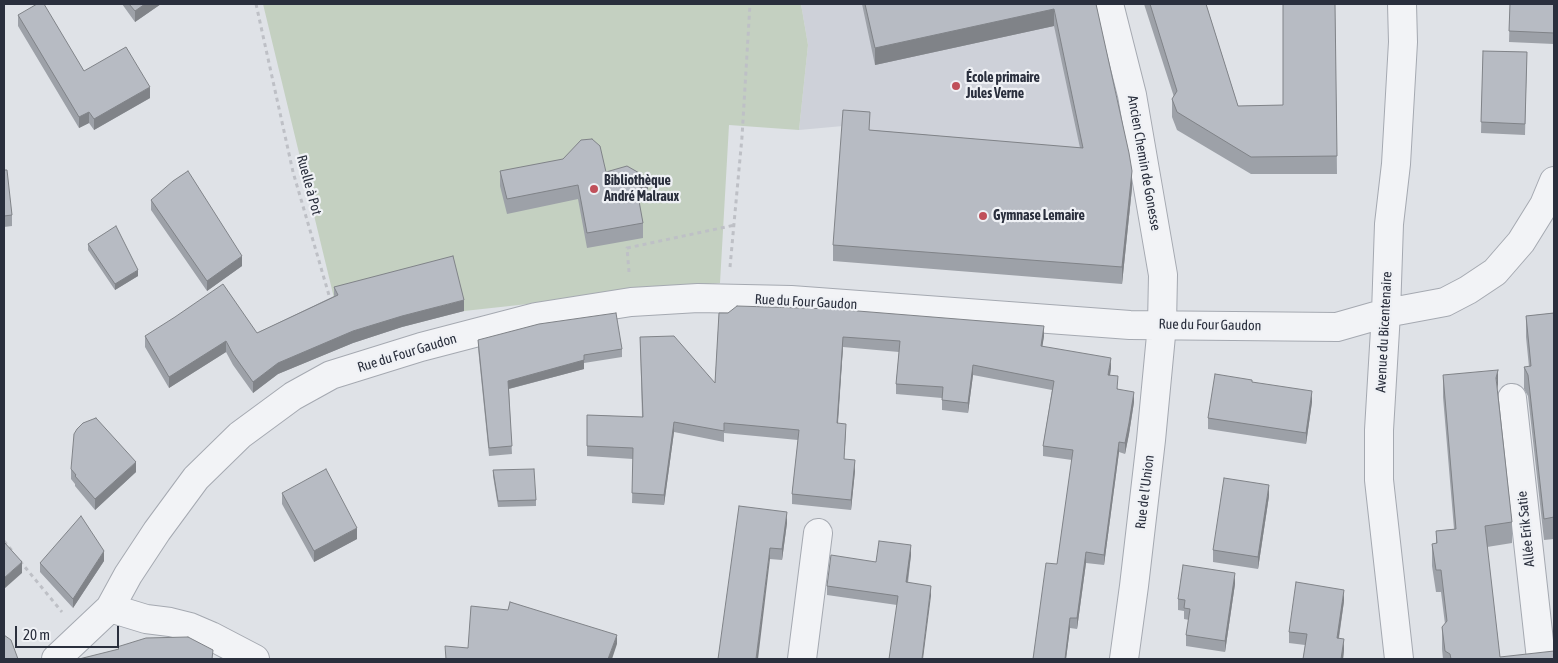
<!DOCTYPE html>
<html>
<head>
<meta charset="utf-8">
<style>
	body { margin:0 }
	#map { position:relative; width:1558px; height:663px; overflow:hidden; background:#dfe2e7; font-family:"Asap Condensed",sans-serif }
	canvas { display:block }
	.frame { position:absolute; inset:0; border:5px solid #2a2f3d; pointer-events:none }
	.scale { position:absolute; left:15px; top:626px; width:104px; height:22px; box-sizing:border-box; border:2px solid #2a2f3d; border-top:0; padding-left:6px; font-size:15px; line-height:18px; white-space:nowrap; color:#2a2f3d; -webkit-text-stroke:4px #eff1f5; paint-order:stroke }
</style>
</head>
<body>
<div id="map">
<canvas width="1558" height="663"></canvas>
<div class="frame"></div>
<div class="scale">20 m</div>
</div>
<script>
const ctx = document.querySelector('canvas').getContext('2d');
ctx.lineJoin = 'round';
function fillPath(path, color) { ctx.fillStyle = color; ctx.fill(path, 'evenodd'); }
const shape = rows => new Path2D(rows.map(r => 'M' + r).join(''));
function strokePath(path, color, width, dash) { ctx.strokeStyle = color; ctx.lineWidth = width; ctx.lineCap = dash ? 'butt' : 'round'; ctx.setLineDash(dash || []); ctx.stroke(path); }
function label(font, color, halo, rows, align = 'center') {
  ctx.font = font + ' "Asap Condensed",sans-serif'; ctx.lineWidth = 4.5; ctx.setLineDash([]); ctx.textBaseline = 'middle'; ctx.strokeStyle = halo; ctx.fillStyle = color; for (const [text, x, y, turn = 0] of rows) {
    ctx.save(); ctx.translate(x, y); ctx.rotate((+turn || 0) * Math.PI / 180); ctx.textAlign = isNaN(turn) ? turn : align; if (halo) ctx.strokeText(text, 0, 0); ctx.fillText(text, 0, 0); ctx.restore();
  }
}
fillPath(shape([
	[801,4,1092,4,1128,169,843,126,799,130,808,45]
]), '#ced1d9');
fillPath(shape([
	[263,4,801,4,808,45,799,130,729,125,720,283,464,311,453,268,334,298]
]), '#c4d0c1');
const street = shape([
	[1109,4,1132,95,1163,275,1162,325,1151,440,1134,586,1124,659],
	[1512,398,1541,659],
	[110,608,146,619,170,622,190,627,211,636,255,659],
	[56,659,110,608,128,575,157,531,196,478,240,435,293,396,331,375,421,347,536,317,631,302,698,298,791,300,1130,325,1337,327,1386,313,1445,302,1468,290,1495,272,1521,242,1544,205,1554,181],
	[802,659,818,533],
	[1399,659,1379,480,1379,430,1386,313,1389,224,1396,164,1403,42,1402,4]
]);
strokePath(street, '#a5a9b1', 30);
strokePath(shape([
	[256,4,293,172,331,302],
	[730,267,742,137,750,4],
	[629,272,627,248,735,225],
	[4,541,13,552],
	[20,561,62,612]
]), '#bec0c6', 3, [4, 4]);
strokePath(street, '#f2f3f6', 28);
fillPath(shape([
	[122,4,161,4,135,22],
	[862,4,1096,4,1132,188,1122,284,833,261,833,245,870,130,1080,148,1054,26,875,65],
	[1144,4,1206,4,1238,106,1283,105,1335,4,1337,174,1251,174,1177,130,1172,117,1172,99,1174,97],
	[1510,4,1554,4,1554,44,1509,42],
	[18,15,84,71,150,98,94,130,89,123,79,128,18,26],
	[1483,51,1527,52,1525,135,1481,133],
	[4,170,12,215,12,226,4,227],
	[500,171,606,172,648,193,639,203,643,223,643,238,587,248,578,199,507,214,500,186],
	[151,200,242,266,207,291,151,210],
	[88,244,138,276,115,290,88,250],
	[334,287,464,311,402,327,353,343,278,374,253,393,233,365,226,352,169,388,145,347,145,336,257,333,334,296],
	[719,313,1044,336,1042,346,1111,368,1110,376,1118,389,1134,402,1129,434,1125,454,1119,452,1104,565,1086,563,1077,629,1070,628,1066,659,1033,659,1057,564,1072,460,1043,456,1043,446,1052,390,973,375,968,413,942,410,942,398,896,394,896,384,899,352,843,347,838,424,846,434,844,459,855,471,851,510,792,504,792,494,798,440,724,433,724,442,674,432,664,505,632,503,633,459,587,456,587,415,642,417,640,337,715,383],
	[1554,313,1554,539,1544,540,1528,396,1524,389,1524,367,1529,367,1526,337,1526,316],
	[478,340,622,349,622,357,584,363,584,369,509,389,512,454,489,456,478,348],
	[1443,375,1498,391,1512,522,1512,543,1487,547,1500,657,1554,659,1443,659,1442,649,1442,627,1445,624,1441,592,1436,592,1432,566,1432,544,1436,543,1436,531,1454,529,1443,397],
	[1252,382,1312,402,1306,444,1208,429,1208,418],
	[71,469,136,472,95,510,75,486,75,484,71,479],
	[493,470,536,500,536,506,498,507,493,476],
	[282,493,357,539,314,562,282,504],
	[1269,496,1258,569,1213,562,1213,550],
	[739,506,787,523,782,560,770,559],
	[911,555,908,583,931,596,897,605,827,595,827,586,876,562],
	[104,561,73,608,40,572,40,563],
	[1235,584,1225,652,1186,646,1186,635,1189,620,1184,619,1184,611,1178,610,1178,599],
	[1344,601,1339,638,1344,650,1343,659,1303,659,1305,645,1289,643,1289,632]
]), '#9da1a8');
fillPath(shape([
	[145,4,161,4,135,22,135,11],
	[1054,9,1054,26,875,65,875,48],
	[150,87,150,98,94,130,94,119],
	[89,112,89,123,79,128,79,117],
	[1132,171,1132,188,1122,284,1122,267],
	[648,178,648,193,637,205,637,190],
	[242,256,242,266,207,291,207,281],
	[138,270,138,276,115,290,115,284],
	[464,300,464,311,402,327,353,343,278,374,253,393,253,382,278,363,353,331,402,316],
	[1044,326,1044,336,1041,356,1041,346],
	[843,337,843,347,837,434,837,423],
	[226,341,226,352,169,388,169,377],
	[1111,358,1111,368,1108,386,1108,375],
	[584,360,584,369,508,389,508,381],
	[973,365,973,375,968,413,968,403],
	[1498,370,1498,391,1496,378],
	[1312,391,1312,402,1306,444,1306,433],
	[1134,392,1134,402,1129,434,1125,454,1125,443],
	[674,422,674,432,664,505,664,495],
	[1119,442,1119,452,1104,565,1104,555],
	[855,460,855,471,851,510,851,500],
	[136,462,136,472,95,510,95,499],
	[1269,485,1269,496,1258,569,1258,557],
	[787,512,787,523,782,560,782,549],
	[357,528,357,539,314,562,314,551],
	[911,545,911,555,906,592,906,582],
	[770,548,770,559,758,659,756,659],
	[104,551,104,561,73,608,73,599],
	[1086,552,1086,563,1077,629,1077,618],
	[22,562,22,573,4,589,4,578],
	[1235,573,1235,584,1225,652,1225,641],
	[931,586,931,596,923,659,922,659],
	[1344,590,1344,601,1337,649,1337,638],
	[1070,618,1070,628,1066,659,1065,659],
	[617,635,617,644,612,659,608,659],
	[1344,639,1344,650,1343,659,1341,659]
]), '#808388');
const building = shape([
	[37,4,44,4,84,71,126,47,150,87,94,119,89,112,79,117,18,15,37,4],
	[129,4,145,4,135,11,129,4],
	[865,4,1096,4,1129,153,1132,171,1122,267,833,245,843,110,870,112,869,130,1083,148,1054,9,875,48,865,4],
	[1150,4,1206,4,1238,106,1283,105,1283,4,1335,4,1337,156,1251,157,1177,112,1172,99,1177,91,1150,4],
	[1510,4,1554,4,1554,33,1509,31,1510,4],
	[1483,51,1527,52,1525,124,1481,122,1483,51],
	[592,139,600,146,606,172,627,166,648,178,637,190,643,223,587,233,578,185,507,199,500,171,563,159,581,140,592,139],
	[4,170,7,170,12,215,4,216,4,170],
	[188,171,242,256,207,281,151,200,173,181,188,171],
	[116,226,138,270,115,284,88,244,116,226],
	[453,256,464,300,402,316,353,331,278,363,253,382,233,354,226,341,169,377,145,336,175,317,223,284,257,333,338,295,334,287,453,256],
	[737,306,833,309,1044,326,1041,346,1111,358,1108,375,1118,376,1117,389,1134,392,1129,423,1125,443,1119,442,1104,555,1086,552,1077,618,1070,618,1065,659,1033,659,1046,563,1057,564,1073,450,1043,446,1054,381,973,365,968,403,942,400,943,387,896,384,900,341,843,337,837,423,846,424,844,459,855,460,851,500,792,494,799,430,724,423,724,431,674,422,664,495,632,493,633,448,587,446,587,415,643,417,640,337,674,336,715,383,719,313,728,313,737,306],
	[616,313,622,349,584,355,584,360,508,381,512,446,489,448,478,340,539,324,616,313],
	[1554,313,1554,517,1544,519,1528,375,1524,367,1531,366,1526,316,1554,313],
	[1498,370,1496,378,1512,522,1485,526,1500,657,1554,651,1554,659,1451,659,1450,654,1445,651,1442,627,1447,621,1441,570,1436,570,1432,544,1437,543,1436,531,1456,529,1443,375,1498,370],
	[1215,374,1252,380,1252,382,1312,391,1306,433,1208,418,1215,374],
	[96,418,136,462,95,499,75,476,76,475,71,469,74,434,77,429,83,423,96,418],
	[326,469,357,528,314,551,282,493,326,469],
	[534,469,536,500,498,501,493,470,534,469],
	[1224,478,1269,485,1258,557,1213,550,1224,478],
	[739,506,787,512,782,549,770,548,756,659,718,659,739,506],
	[81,516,104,551,73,599,40,563,81,516],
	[879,541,911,545,906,582,931,586,922,659,889,659,898,596,827,586,831,555,876,562,879,541],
	[4,542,22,562,4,578,4,542],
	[1183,565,1235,573,1225,641,1186,635,1190,609,1184,608,1185,600,1178,599,1183,565],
	[1296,582,1344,590,1337,638,1344,639,1341,659,1303,659,1307,634,1289,632,1296,582],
	[510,602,617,635,608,659,446,659,445,646,468,648,471,606,508,610,510,602],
	[4,635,11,640,18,659,4,659,4,635],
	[188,637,213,650,212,659,79,659,119,649,117,647,146,638,188,637]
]);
fillPath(building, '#b7bbc3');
strokePath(building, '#808388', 1);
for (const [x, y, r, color] of [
	[956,86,5,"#c0505a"],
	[594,189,5,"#c0505a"],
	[983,216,5,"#c0505a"]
]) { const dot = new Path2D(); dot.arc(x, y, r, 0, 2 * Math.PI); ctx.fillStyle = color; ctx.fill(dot); strokePath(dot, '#eff1f5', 2); }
label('bold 14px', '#2a2f3d', '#eff1f5', [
	["École primaire",966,78],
	["Jules Verne",966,94],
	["Bibliothèque",604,181],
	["André Malraux",604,197],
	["Gymnase Lemaire",993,216]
], 'left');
label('14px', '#2a2f3d', '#eff1f5', [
	["Ancien Chemin de Gonesse",1144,163,80],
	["Ruelle à Pot",309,185,75],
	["Rue du Four Gaudon",806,302,3],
	["Rue du Four Gaudon",1210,325,1],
	["Avenue du Bicentenaire",1384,332,-87],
	["Rue du Four Gaudon",407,353,-17],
	["Rue de l'Union",1145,492,-83],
	["Allée Erik Satie",1526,529,-96]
]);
</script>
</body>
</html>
